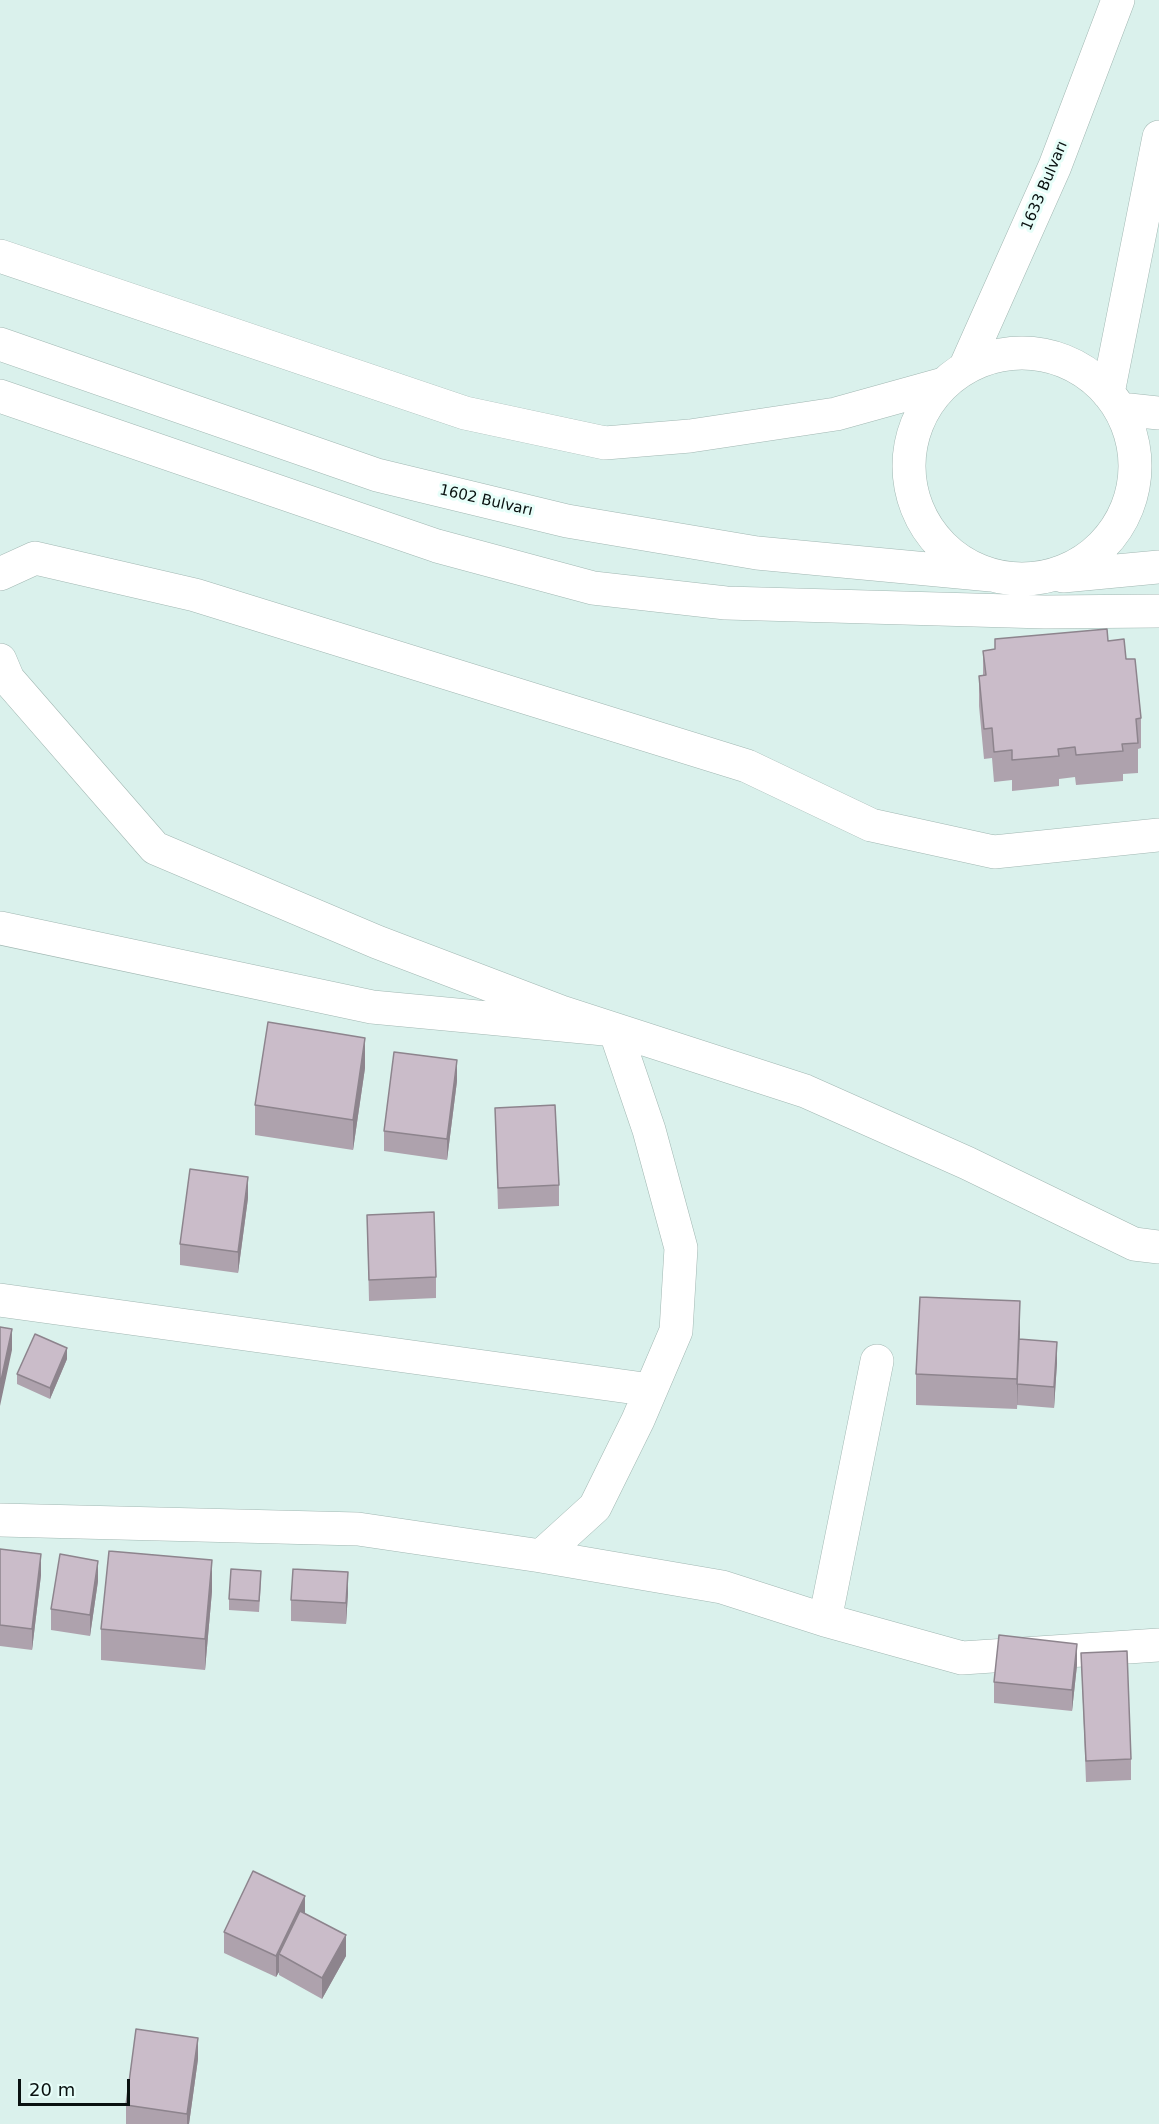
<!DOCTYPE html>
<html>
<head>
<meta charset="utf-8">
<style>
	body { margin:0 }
	#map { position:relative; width:1159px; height:2124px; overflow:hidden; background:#daf1ec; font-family:"DejaVu Sans",sans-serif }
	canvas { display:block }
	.scale { position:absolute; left:18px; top:2079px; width:112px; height:27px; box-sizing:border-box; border:3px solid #091110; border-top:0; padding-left:8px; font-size:18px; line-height:21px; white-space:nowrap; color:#091110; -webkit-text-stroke:4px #e7fef9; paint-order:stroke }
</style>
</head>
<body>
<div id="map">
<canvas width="1159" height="2124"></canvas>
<div class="scale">20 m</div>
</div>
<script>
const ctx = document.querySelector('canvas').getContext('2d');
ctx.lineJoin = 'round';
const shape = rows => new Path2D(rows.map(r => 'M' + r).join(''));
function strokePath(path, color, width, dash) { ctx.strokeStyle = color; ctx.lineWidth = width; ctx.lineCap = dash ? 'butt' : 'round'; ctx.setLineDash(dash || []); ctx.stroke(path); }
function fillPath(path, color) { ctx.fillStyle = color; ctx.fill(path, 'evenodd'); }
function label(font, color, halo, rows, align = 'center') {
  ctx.font = font + ' "DejaVu Sans",sans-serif'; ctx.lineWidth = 6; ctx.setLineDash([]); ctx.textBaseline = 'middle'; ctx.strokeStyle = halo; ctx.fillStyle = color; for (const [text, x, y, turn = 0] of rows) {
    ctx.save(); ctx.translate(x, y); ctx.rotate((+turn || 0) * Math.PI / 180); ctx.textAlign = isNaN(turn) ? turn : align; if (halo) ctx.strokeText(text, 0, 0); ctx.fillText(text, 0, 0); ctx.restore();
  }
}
const minor = shape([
	[0,396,437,546,593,588,726,603,1045,612,1159,611],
	[0,574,35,558,195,595,747,766,871,825,994,852,1159,835],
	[0,660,8,679,155,848,377,942,561,1012,805,1091,967,1163,1134,1244,1159,1247],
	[0,928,372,1007,615,1030,649,1130,681,1248,676,1331,638,1420,595,1507,541,1556,358,1529,0,1520],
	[0,1300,651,1390],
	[541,1556,722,1587,825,1620,962,1658,1159,1645],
	[825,1620,877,1361]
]);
const tertiary = shape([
	[0,256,465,413,605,443,690,436,836,414,944,384],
	[0,344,377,475,567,521,757,553,991,575],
	'909 466a113 113 0 1 1 226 0a113 113 0 1 1-226 0Z',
	[965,368,1055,166,1118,0],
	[1108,393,1159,137],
	[1120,409,1159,413],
	[1063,576,1159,567]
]);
strokePath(minor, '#a1b7b2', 34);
strokePath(tertiary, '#a1b7b2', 34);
strokePath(minor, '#fff', 33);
strokePath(tertiary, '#fff', 33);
fillPath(shape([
	[1108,641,1126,659,1141,718,1141,748,1138,749,1138,773,1123,774,1123,781,1076,785,1075,777,1059,779,1059,786,1012,791,1012,780,994,782,992,758,984,759,979,706,979,676,983,676,983,651],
	[365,1068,353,1150,255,1135,255,1105],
	[457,1081,447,1160,384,1151,384,1131],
	[495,1108,559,1185,559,1206,498,1209],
	[248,1198,238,1273,180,1265,180,1244],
	[367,1215,436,1277,436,1298,369,1301],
	[1020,1331,1019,1346,1057,1363,1054,1408,1017,1405,1017,1409,916,1405,916,1374],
	[67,1359,50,1399,17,1384,17,1374],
	[0,1549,41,1575,32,1650,0,1646],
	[98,1581,90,1636,51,1630,51,1609],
	[261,1582,259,1612,229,1610,229,1599],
	[212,1591,205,1670,101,1660,101,1629],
	[348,1593,346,1624,291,1621,291,1600],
	[1081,1653,1131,1759,1131,1780,1086,1782],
	[1077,1665,1072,1711,994,1703,994,1682],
	[305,1914,346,1956,322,1999,279,1975,279,1972,276,1977,224,1953,224,1932],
	[198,2059,189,2124,126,2124,126,2105]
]), '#aea2ad');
fillPath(shape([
	[365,1038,365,1068,353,1150,353,1120],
	[457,1060,457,1081,447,1160,447,1139],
	[248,1177,248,1198,238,1273,238,1252],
	[1020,1301,1020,1331,1017,1409,1017,1379],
	[12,1329,12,1350,0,1406,0,1385],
	[1057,1342,1057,1363,1054,1408,1054,1387],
	[67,1348,67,1359,50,1399,50,1388],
	[41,1554,41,1575,32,1650,32,1629],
	[212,1560,212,1591,205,1670,205,1639],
	[98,1561,98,1581,90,1636,90,1615],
	[348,1572,348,1593,346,1624,346,1603],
	[1077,1644,1077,1665,1072,1711,1072,1690],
	[305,1896,305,1917,279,1954,279,1972,276,1977,276,1956],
	[346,1935,346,1956,322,1999,322,1978],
	[198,2038,198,2059,189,2124,187,2124,187,2114]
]), '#8d848d');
const building = shape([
	[1107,629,1108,641,1124,639,1126,659,1135,659,1141,718,1136,719,1138,743,1122,744,1123,751,1076,755,1075,747,1058,749,1059,756,1012,760,1012,750,994,752,992,728,984,729,979,676,986,675,983,651,995,649,995,639,1107,629],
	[268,1022,365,1038,353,1120,255,1105,268,1022],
	[394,1052,457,1060,447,1139,384,1131,394,1052],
	[555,1105,559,1185,498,1188,495,1108,555,1105],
	[190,1169,248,1177,238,1252,180,1244,190,1169],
	[434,1212,436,1277,369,1280,367,1215,434,1212],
	[920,1297,1020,1301,1017,1379,916,1374,920,1297],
	[0,1327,12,1329,0,1385,0,1327],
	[35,1334,67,1348,50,1388,17,1374,35,1334],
	[1019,1339,1057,1342,1054,1387,1017,1384,1019,1339],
	[0,1549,41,1554,32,1629,0,1625,0,1549],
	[109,1551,212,1560,205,1639,101,1629,109,1551],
	[60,1554,98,1561,90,1615,51,1609,60,1554],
	[231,1569,261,1571,259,1601,229,1599,231,1569],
	[293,1569,348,1572,346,1603,291,1600,293,1569],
	[999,1635,1077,1644,1072,1690,994,1682,999,1635],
	[1127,1651,1131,1759,1086,1761,1081,1653,1127,1651],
	[253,1871,305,1896,276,1956,224,1932,253,1871],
	[300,1911,346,1935,322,1978,279,1954,300,1911],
	[136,2029,198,2038,187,2114,126,2105,136,2029]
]);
fillPath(building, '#cabcc9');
strokePath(building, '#8d848d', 1.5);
label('15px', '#091110', '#e7fef9', [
	["1633 Bulvarı",1045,186,-67],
	["1602 Bulvarı",486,501,13]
]);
</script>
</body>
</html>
